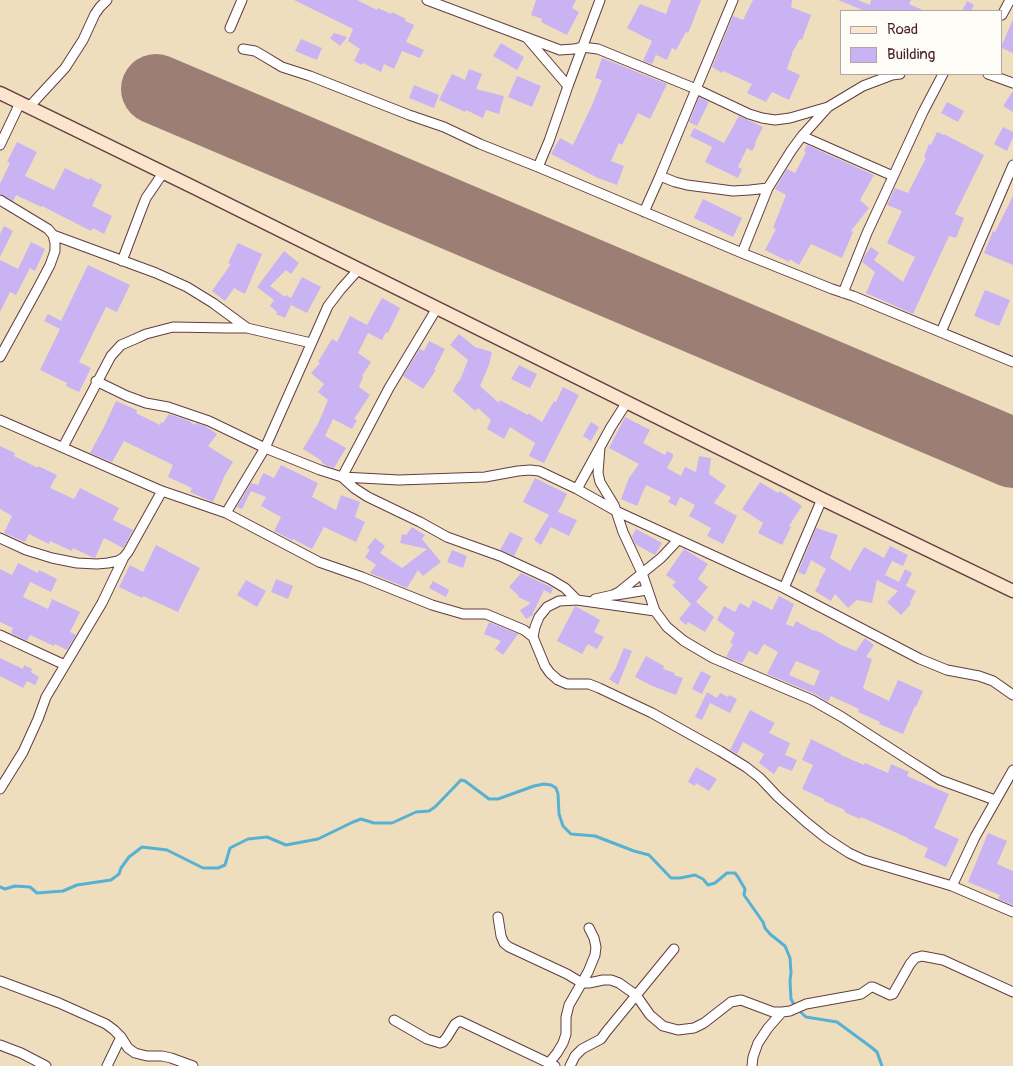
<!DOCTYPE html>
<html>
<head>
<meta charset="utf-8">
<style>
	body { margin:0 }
	#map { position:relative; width:1013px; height:1066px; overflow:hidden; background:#efdebd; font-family:Pangolin,sans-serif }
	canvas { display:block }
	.legend { position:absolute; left:840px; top:10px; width:162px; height:65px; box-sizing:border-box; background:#fdfcf7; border:1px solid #b5a4a5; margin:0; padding:6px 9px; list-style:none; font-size:15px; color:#4a1f2b }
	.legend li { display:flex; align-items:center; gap:10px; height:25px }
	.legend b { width:25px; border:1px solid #b5a4a5 }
</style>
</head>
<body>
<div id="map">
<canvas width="1013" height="1066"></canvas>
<ul class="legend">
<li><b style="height:6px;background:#fbe5cf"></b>Road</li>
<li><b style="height:14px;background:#c9b3f3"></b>Building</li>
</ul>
</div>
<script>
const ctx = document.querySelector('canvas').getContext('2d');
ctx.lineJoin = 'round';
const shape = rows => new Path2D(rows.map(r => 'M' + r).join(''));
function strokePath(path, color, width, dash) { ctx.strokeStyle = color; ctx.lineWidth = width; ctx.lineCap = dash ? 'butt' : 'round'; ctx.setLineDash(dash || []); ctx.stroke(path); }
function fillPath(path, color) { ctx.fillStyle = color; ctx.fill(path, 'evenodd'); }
strokePath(shape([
	[0,887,5,889,15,886,30,887,37,893,63,891,77,885,111,880,119,874,121,868,129,857,142,847,167,850,203,868,218,868,225,865,230,848,248,839,267,837,286,845,318,839,353,822,361,819,374,823,392,823,416,812,429,811,435,807,461,780,465,781,489,799,498,799,534,786,544,784,551,785,556,788,558,794,559,814,563,826,571,834,595,836,634,851,649,855,671,878,680,878,695,875,703,879,708,885,715,883,727,873,735,873,738,877,745,889,744,895,763,922,765,928,770,934,785,946,790,958,791,972,790,981,791,999,796,1008,806,1017,837,1022,871,1047,877,1052,882,1066]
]), '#56b1d3', 3);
strokePath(shape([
	[156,89,1013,453]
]), '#9c7e74', 70);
fillPath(shape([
	[294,0,357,0,377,10,378,8,391,14,392,12,406,19,405,21,414,25,406,42,424,50,420,58,402,51,394,69,384,64,381,72,363,63,362,65,354,61,360,49,348,41,353,29],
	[536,0,576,0,572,8,579,12,567,35,541,22,542,19,531,15],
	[671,0,701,0,692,24,688,33,686,32,676,50,672,48,667,60,656,55,652,64,643,61,652,41,627,28,640,4,666,14],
	[753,0,792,0,791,7,811,15,802,40,800,39,793,51,787,69,800,75,789,100,772,92,766,102,747,93,752,84,723,71,722,73,712,67,733,16,743,20],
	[838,0,858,0,870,5,871,0,911,0,909,4,925,11,865,11],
	[967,1,974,5,971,11,962,11],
	[1013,19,1013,53,1002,48,1002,45],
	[334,33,347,37,340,46,330,38],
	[301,39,322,48,317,60,295,51],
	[501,43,524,57,517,70,493,56],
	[602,58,667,84,650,119,638,113,622,145,619,143,611,161,624,166,617,185,598,178,551,154,560,138,573,145,593,103,602,80,595,78],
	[469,69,482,74,476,89,504,96,499,114,486,110,483,118,466,110,465,112,439,100,452,74,465,80],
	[517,76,541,86,532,107,508,97],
	[414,85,439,95,434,108,409,98],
	[1013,91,1013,112,1003,106],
	[699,97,709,102,697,126,689,122],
	[947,102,964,111,958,122,941,113],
	[739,116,763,127,755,143,756,144,752,151,747,148,738,167,742,169,738,178,705,162,712,147,690,136,694,128,724,143],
	[1003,127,1013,132,1013,137,1007,151,994,144],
	[937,132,944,135,944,134,984,155,955,214,964,218,956,238,949,236,913,314,866,293,875,272,862,262,865,255,871,247,879,253,874,260,903,282,915,257,887,243,902,211,887,205,895,188,908,193,926,158,924,157,929,144,931,145],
	[17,142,37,152,25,176,54,190,65,168,89,180,90,178,102,185,92,206,112,216,104,234,93,228,91,231,42,206,41,207,16,195,13,201,0,194,0,184,10,163,7,162],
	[807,145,874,175,860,200,869,208,851,231,853,232,842,258,811,244,799,265,790,259,789,262,765,250,776,229,773,228,786,195,775,189,787,169,795,173,806,152,804,151],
	[1013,196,1013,265,984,253,993,231,995,232],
	[703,199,742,218,733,237,694,218],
	[4,226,13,231,0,257,0,234],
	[31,242,45,249,35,271,30,268,16,295,10,292,0,312,0,260,18,269],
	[238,243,262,254,245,294,234,288,225,301,212,291,231,264,228,263],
	[284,251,299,263,291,274,286,270,270,286,285,297,286,295,291,298,302,277,321,287,307,313,291,305,285,318,276,314,277,312,270,306,274,300,257,287],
	[88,265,130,285,117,312,106,307,79,362,91,368,79,392,66,386,67,383,40,370,60,329,44,321,48,314,61,321],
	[985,290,1010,300,999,326,974,316],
	[382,298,400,308,388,333,386,332,382,340,368,333,358,353,371,362,362,376,363,377,359,387,370,395,354,419,357,420,352,429,333,419,325,436,346,448,334,468,327,466,321,462,322,461,303,449,318,424,328,400,318,392,324,384,311,373,320,363,318,362,332,339,337,342,350,316,367,325],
	[459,334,475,347,492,352,489,365,480,386,499,403,500,400,528,415,528,413,542,422,554,401,556,402,563,387,579,395,544,463,529,456,535,443,510,427,504,439,487,429,491,420,478,408,475,411,453,391,456,385,460,380,468,360,450,345],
	[429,341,445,349,434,370,436,370,423,389,403,376,420,349,424,351],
	[519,365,537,374,530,388,511,379],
	[116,401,137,410,136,413,160,425,161,422,163,423,169,414,189,421,195,425,196,423,205,426,217,434,208,446,233,462,225,475,213,502,190,492,192,488,168,477,173,465,124,441,112,462,90,453,104,427],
	[625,417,650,430,643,443,665,455,667,451,673,454,673,457,667,468,681,476,685,467,696,472,699,456,711,458,709,474,726,486,714,503,737,516,723,544,707,536,711,528,689,516,695,505,680,497,676,506,668,502,671,497,646,485,637,506,621,499,629,478,639,464,609,448],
	[591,422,599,427,591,441,583,436],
	[0,446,15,453,14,456,38,468,38,466,57,475,50,488,74,499,80,488,119,508,113,520,133,530,123,548,104,538,95,558,92,557,73,548,72,551,50,541,49,544,29,534,25,542,4,533,12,516,0,509],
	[281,465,318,483,312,497,336,510,341,495,360,502,355,517,365,522,356,542,324,527,312,549,293,539,292,540,274,531,281,517,261,506,266,497,251,491,242,509,237,507,251,483,258,485,263,473,274,478],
	[535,478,567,494,558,512,577,520,569,536,551,527,541,545,534,540,549,515,523,502],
	[760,482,778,493,780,491,802,506,789,526,791,527,782,545,758,533,763,523,742,509],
	[412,527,425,535,422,539,441,562,423,576,418,570,407,588,370,573,376,565,365,557,370,550,367,548,375,538,385,546,380,553,402,568,427,549,400,543,402,534,406,535],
	[816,528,838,535,830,558,850,571,864,547,884,558,890,546,908,555,903,566,892,561,885,575,899,582,905,569,912,573,906,586,916,591,910,602,911,604,901,615,887,602,898,591,877,580,872,603,857,600,848,608,835,594,831,601,815,591,820,583,819,582,826,569,811,560,805,575,798,572],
	[636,529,662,543,655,555,635,544,632,536],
	[510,532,523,538,514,556,500,550],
	[156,545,200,568,178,612,143,596,142,598,119,587,130,565,143,572],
	[684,549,708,564,698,579,708,587,696,602,714,617,705,632,688,622,686,625,679,619,691,604,672,585,676,582,666,575],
	[452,550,467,556,463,568,447,562],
	[18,563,38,573,39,570,57,579,51,592,30,582,23,597,48,609,52,599,80,612,70,632,76,635,67,650,55,644,54,646,30,635,27,641,11,633,13,628,0,622,0,569,12,575],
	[521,573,553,588,551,594,544,590,533,613,533,615,526,619,520,610,531,603,518,597,519,596,509,587],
	[276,579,293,586,288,599,271,592],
	[246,580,266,591,257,607,237,595],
	[433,581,449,590,446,597,429,588],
	[779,596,794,604,786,624,793,627,796,621,814,631,815,630,823,634,841,645,856,651,865,638,874,645,866,657,872,659,863,688,864,689,889,701,898,680,923,691,916,707,915,706,903,734,879,724,880,722,858,712,859,709,831,696,828,702,815,694,767,674,778,652,764,644,757,655,749,651,742,663,726,657,733,644,730,643,735,633,717,620,724,606,735,612,740,603,749,608,753,600,772,610],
	[796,661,820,671,814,686,789,675],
	[575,606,600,620,594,632,604,637,597,649,588,644,582,654,557,641],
	[489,622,518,634,503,655,495,649,501,641,484,634],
	[624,648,632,651,618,685,609,679,615,670],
	[646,656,664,666,663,669,675,673,674,675,683,678,676,695,650,685,635,677],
	[0,658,23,669,24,665,32,669,31,672,39,677,35,685,27,681,23,688,0,676],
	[701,671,711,676,702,694,692,689],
	[707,692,717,698,720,693,728,697,729,695,737,699,730,713,710,703,702,720,695,717],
	[750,710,775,723,769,733,790,743,785,755,797,760,792,771,779,766,774,774,759,763,764,754,743,742,737,754,730,750],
	[811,739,841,754,841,755,864,765,865,763,888,773,891,764,909,772,907,776,949,794,934,828,959,839,946,867,924,857,928,848,908,839,908,838,861,817,860,819,844,812,845,810,824,801,824,799,802,789,813,765,802,760],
	[696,767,717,779,709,791,696,783,695,786,688,782],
	[988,833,1007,841,997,864,1013,871,1013,905,998,899,1000,895,968,882]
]), '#c9b3f3');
const street = shape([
	[427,0,560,50,574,49,582,47,598,49,696,89,749,114,762,118,775,120,790,118,828,107],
	[1002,15,1010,0],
	[230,28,242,0],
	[527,38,568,86],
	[243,49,255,51,262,55,282,67,310,76,409,115,444,127,480,144,538,167,742,253,832,289,853,296,1013,362],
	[988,74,1013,83],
	[29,107,65,68,83,40,95,14,100,7,107,0],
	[802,136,893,176],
	[0,145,20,103],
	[538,167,549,141,568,86,600,0],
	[660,176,675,182,687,185,733,191,750,190,768,188],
	[0,200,48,229,53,235,55,243,55,251,50,265,39,286,0,357],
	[644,212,660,176,733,0],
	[53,235,156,273,187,287,213,303,247,328],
	[742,253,768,188,791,151,802,136,828,107,863,86,892,75,900,74],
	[122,261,142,208,146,198,163,173],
	[843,293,867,233,923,112,943,74],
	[437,308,389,388,342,477,354,488,368,497,420,522,447,537,500,556,550,579,565,588,577,600],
	[941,332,1013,165],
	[96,381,127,396,146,403,168,407,209,421,265,448,320,470,342,477,399,480,485,477,518,471,530,470,539,471,577,489,616,511,784,588,920,659,947,670,979,676,993,681,1013,695],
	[0,420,162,491,226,513,319,562,362,577,432,605,463,614,486,614,524,630,533,637,545,666,550,673,558,680,567,684,589,684,599,688,652,713,720,751,746,767,760,778,778,797,806,822,826,838,849,853,864,860,952,886,1013,912],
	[63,447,111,356,121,345,135,339,146,334,173,327,227,328,247,328,311,343],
	[600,447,598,473,600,482,614,505,623,532,642,573,655,611,667,627,684,641,713,658,812,700,842,717,910,761,940,780,995,800],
	[577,489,611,427,627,402],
	[226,513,265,448,328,306,341,289,358,270],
	[0,538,26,550,52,558,77,563,97,564,108,563,118,561,124,557,128,552,162,491],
	[784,588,822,499],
	[616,595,647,590],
	[595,599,613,595,619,592,661,558,678,540],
	[0,635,65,665],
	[533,637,535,627,539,617,547,607,559,601,577,600,655,611],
	[0,789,23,752,38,719,46,697,102,603,124,557],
	[952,886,975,837,1013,770],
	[498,917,501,936,504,943,509,947,567,974,582,983,589,983,603,980,611,980,619,983,636,995,650,1015,663,1026,678,1030,694,1028,704,1023,731,1002,741,1000,773,1012,782,1012,790,1011,806,1004,856,995,861,994,871,987,873,987,890,995,893,994,910,964,915,958,922,956,943,960,1013,992],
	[0,981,59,1003,106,1024,114,1030,121,1037,128,1048,135,1053,147,1056,162,1056,171,1058,193,1066],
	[394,1020,427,1039,440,1043,443,1042,447,1037,455,1024,460,1021,555,1066],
	[0,1045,21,1053,46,1066],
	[549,1063,557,1053,563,1043,566,1034,566,1017,569,1005,588,972,595,955,596,947,594,938,589,928],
	[107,1066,121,1037],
	[570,1066,575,1056,582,1049,601,1039,606,1032,674,949],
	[752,1066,753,1057,758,1043,768,1028,782,1012]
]);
const secondary = shape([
	[0,93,193,187,822,499,1013,591]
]);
strokePath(street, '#633c41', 11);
strokePath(secondary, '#633c41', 15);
strokePath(street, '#fff', 9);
strokePath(secondary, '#fbe5cf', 12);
</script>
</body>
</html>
